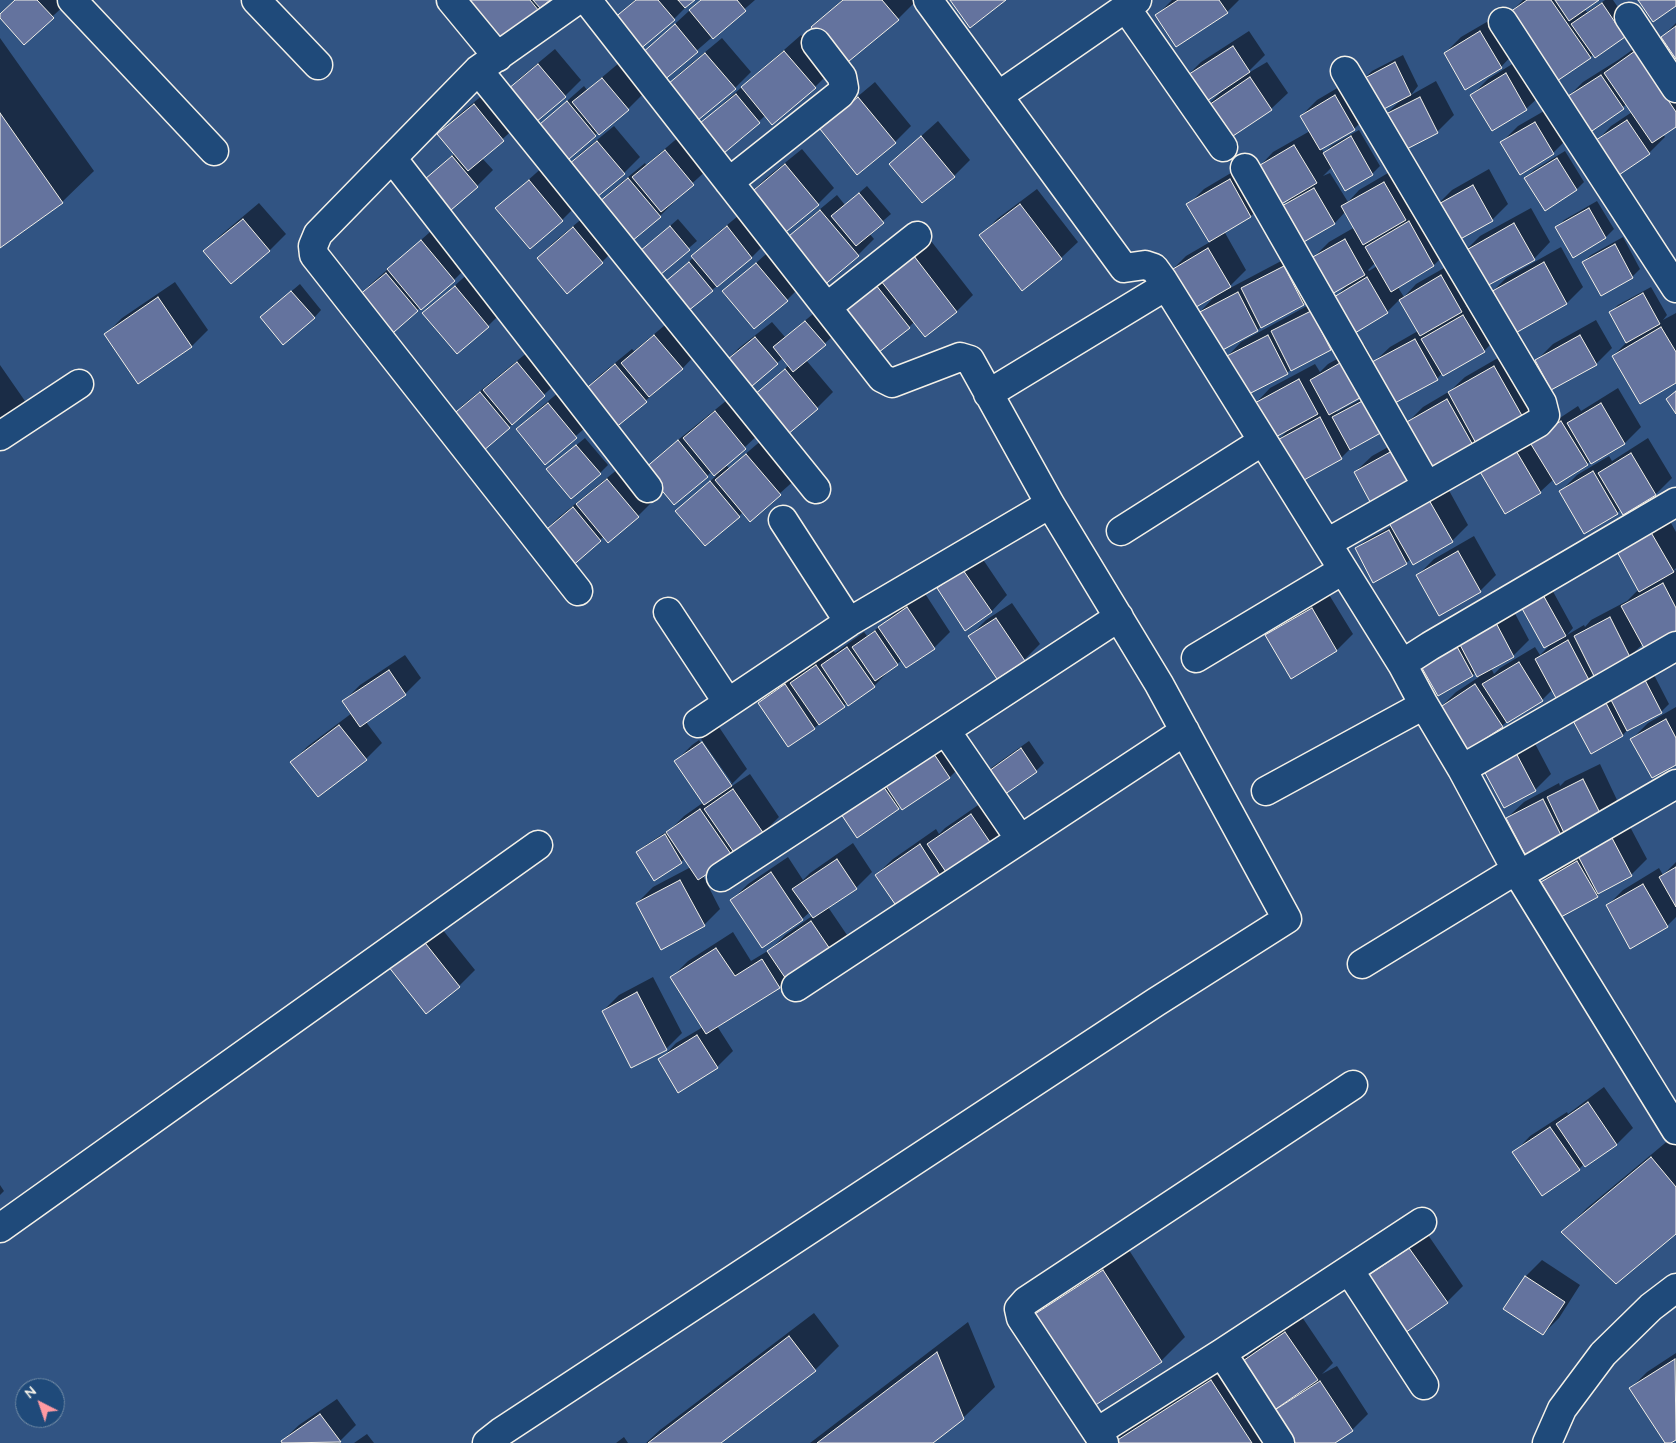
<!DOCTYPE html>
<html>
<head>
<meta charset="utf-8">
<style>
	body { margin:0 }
	#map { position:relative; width:1676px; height:1443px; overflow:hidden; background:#315483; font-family:"Architects Daughter",sans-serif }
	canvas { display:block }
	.north { position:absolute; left:15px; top:1378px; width:50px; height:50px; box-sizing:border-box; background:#1f4a7a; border:1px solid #748da6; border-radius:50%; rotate:319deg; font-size:14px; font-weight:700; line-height:20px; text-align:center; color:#f4f1e8 }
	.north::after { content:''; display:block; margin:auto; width:18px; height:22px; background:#ff9aa2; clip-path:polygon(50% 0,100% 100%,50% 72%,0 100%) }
</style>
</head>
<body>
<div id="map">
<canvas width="1676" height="1443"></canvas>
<div class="north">N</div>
</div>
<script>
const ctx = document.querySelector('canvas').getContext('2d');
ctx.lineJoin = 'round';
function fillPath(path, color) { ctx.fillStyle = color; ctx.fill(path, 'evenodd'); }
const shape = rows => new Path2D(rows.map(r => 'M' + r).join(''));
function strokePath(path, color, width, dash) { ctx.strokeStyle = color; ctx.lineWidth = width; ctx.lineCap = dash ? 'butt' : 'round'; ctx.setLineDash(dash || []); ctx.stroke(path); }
fillPath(shape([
	[15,0,68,0,69,1,24,43,0,16],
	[467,0,548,0,538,10],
	[635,0,693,0,674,19,639,48,615,19],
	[701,0,755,0,664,79,642,54],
	[842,0,912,0,914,3,898,19,844,64,813,27],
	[1172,0,1239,0,1227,12,1157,15],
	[1523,0,1597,0,1584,9,1587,12,1605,0,1613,0,1632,28,1624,36,1590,57,1511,12],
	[1497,16,1517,50,1501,67,1445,53,1461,37],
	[1676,23,1676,57,1662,37],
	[1249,31,1265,55,1245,75,1267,62,1288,93,1271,109,1204,109,1224,89,1185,78,1201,62],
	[801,35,831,71,815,87,766,115,725,151,702,124,718,108],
	[1652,36,1676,73,1676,126,1663,134,1665,137,1649,153,1595,143,1611,126,1632,112,1627,104,1590,131,1567,98,1583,82,1618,60],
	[0,38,94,171,62,202,0,246],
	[722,38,751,72,735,88,664,89,680,73],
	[555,49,581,80,565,96,530,125,504,94,520,78],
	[1403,55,1418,86,1411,95,1436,81,1454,115,1437,132,1401,150,1384,116,1401,100,1364,79,1372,71],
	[1522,58,1543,93,1526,109,1492,129,1472,95,1488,79],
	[619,63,644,93,628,109,595,135,534,130,584,86,587,90],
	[1351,80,1370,113,1354,129,1321,148,1324,153,1332,145,1359,130,1380,166,1372,174,1346,189,1332,167,1323,176,1330,173,1348,202,1359,190,1400,166,1422,202,1410,214,1426,206,1450,249,1434,265,1397,286,1404,297,1416,284,1458,260,1477,294,1465,307,1480,299,1500,335,1484,351,1443,375,1442,373,1437,379,1381,378,1336,410,1337,412,1376,391,1352,447,1341,458,1295,483,1274,444,1288,430,1254,405,1270,388,1315,364,1320,372,1328,364,1364,344,1374,362,1390,347,1418,331,1400,299,1387,312,1336,297,1349,283,1313,258,1329,242,1355,227,1346,211,1335,223,1302,241,1282,207,1291,198,1257,169,1273,152,1310,131,1301,116,1317,100],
	[1375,263,1377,266,1369,271,1368,270],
	[875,82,911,126,895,142,857,173,821,129,838,113],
	[490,89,519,124,482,158,493,170,477,186,419,185,455,153,439,134,455,118],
	[1551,107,1569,137,1553,153,1502,142,1518,126],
	[938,121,970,160,954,176,923,202,890,164],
	[614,126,640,157,624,173,564,169,581,153],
	[681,135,709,168,675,199,676,200,660,216,595,207,611,191,645,163,646,165],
	[802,149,834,188,818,204,749,195,765,179],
	[1565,151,1584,182,1576,190,1526,178,1534,170],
	[1246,164,1267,200,1251,216,1224,231,1246,270,1230,286,1170,272,1186,256,1210,242,1188,205,1204,189],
	[545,165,578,204,562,220,497,208],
	[1489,169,1508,204,1492,220,1436,206,1452,190],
	[867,186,891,214,869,233,874,239,858,255,785,241,801,225,837,195,845,205],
	[1037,189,1078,242,1061,258,1022,289,981,236,997,219],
	[1597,201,1614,229,1606,237,1573,256,1557,228,1564,220],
	[259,203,286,234,270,250,231,282,205,251,221,235],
	[1531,208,1550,242,1534,259,1484,287,1464,252,1480,236],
	[744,211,768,241,752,257,712,290,669,279,694,257,693,256,709,240],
	[590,212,618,246,602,262,538,258,554,242],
	[678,219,697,241,660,273,641,251],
	[438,225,470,264,454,280,417,310,355,300,371,284],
	[1623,237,1640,269,1632,277,1583,262,1591,255],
	[931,241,973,295,957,311,925,335,914,322,909,327,842,313],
	[1561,247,1583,287,1567,303,1512,333,1490,294,1506,278],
	[773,248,803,284,787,300,724,291],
	[1300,251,1319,288,1303,304,1261,326,1258,330,1198,314,1215,296],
	[471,271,504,310,488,326,424,313],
	[175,282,208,330,192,346,139,382,106,334,122,318],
	[300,284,321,310,314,318,269,310],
	[1651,287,1667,315,1663,320,1676,313,1676,381,1613,356,1627,342,1610,313,1618,305],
	[1327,295,1347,332,1331,349,1291,369,1287,373,1225,359,1241,342],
	[813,314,832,337,806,360,833,392,817,408,750,400,789,365,783,358,777,363,723,364,739,348,772,322,785,337],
	[671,320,698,352,682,369,614,428,583,392,599,376,632,349,634,351],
	[1596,320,1612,348,1596,364,1537,360,1553,344],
	[534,347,561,379,509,427,447,421,463,405],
	[1510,351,1540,403,1524,420,1473,446,1407,423,1423,407,1450,391,1465,377],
	[0,365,25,401,0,426],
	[565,387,593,421,545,463,518,429,534,413],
	[1618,388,1641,427,1625,443,1592,462,1591,461,1587,464,1554,479,1540,492,1481,470,1578,406,1581,411],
	[732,396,761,432,726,465,729,468,763,439,797,478,750,520,743,512,739,516,677,511,716,476,712,471,707,476,646,469,662,453],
	[1408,436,1429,473,1375,509,1355,472,1372,456],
	[585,438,608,465,600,473,556,462],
	[1648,438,1672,478,1656,494,1623,513,1621,509,1617,513,1561,491,1577,475,1609,456,1612,461],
	[624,464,654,500,638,516,604,536,600,540,542,534,558,518],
	[1446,485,1468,525,1452,541,1411,559,1406,563,1357,548,1365,541,1392,526],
	[1666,514,1676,532,1676,568,1673,571,1676,570,1676,629,1643,644,1630,656,1595,675,1594,673,1589,679,1557,697,1553,689,1542,700,1507,721,1502,726,1440,708,1456,692,1479,677,1476,672,1473,675,1420,661,1511,606,1529,640,1513,656,1491,668,1494,674,1500,668,1535,647,1540,655,1552,643,1522,605,1550,586,1573,628,1567,635,1584,625,1585,627,1591,620,1627,601,1639,589,1616,549],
	[1474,536,1496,575,1480,591,1418,575,1434,559],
	[980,555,1007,595,991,612,938,588,954,572],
	[924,592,950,632,934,648,907,666,902,660,890,670,874,686,847,703,814,728,760,703,776,687,802,669,803,672,833,650,835,653,864,632,867,636,883,624,896,611],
	[1328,593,1353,634,1337,650,1291,677,1267,635,1283,619],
	[1012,603,1040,644,1024,660,970,636,986,620],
	[405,655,421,678,405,694,366,722,382,743,366,759,292,762,308,746,352,713,344,701,360,685],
	[1653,673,1669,704,1661,712,1629,728,1623,735,1591,752,1573,717],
	[1676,707,1676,764,1632,739,1648,723],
	[719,727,747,769,731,785,732,786,750,774,779,817,763,833,703,876,720,909,704,925,637,903,653,887,691,867,685,858,681,862,638,852,646,845,672,828,684,816,704,802,676,761,692,745,699,740,729,783,732,783,701,739],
	[948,736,966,761,950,777,903,809,901,806,857,836,841,811],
	[1531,736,1551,774,1535,790,1484,769],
	[1029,741,1044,763,1036,771,998,798,983,776,991,768],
	[1600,764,1617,800,1601,816,1561,836,1507,818,1524,802,1559,783,1560,786,1565,781],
	[987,799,1007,828,991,844,946,870,940,876,897,905,876,875,893,859,936,829,939,834,945,828],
	[1628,823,1647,859,1631,875,1602,890,1597,896,1542,882,1558,866],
	[853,843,872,872,856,888,828,907,847,935,831,951,787,978,779,987,717,1026,733,1051,717,1067,660,1060,676,1043,703,1027,672,977,688,961,733,932,751,961,771,949,785,935,812,916,810,912,802,919,732,900,748,884,788,857,803,880,810,873],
	[1676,862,1676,917,1667,926,1607,906,1623,890,1659,868,1663,875],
	[438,924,475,970,459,986,390,966],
	[653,977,682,1033,666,1049,603,1011,619,995],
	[1604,1087,1633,1128,1617,1144,1584,1164,1579,1169,1514,1153,1530,1136,1567,1112,1568,1114],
	[1676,1134,1676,1232,1563,1232,1587,1208],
	[0,1185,4,1191,0,1195],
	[1426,1232,1463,1286,1447,1302,1365,1280,1381,1263],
	[1127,1247,1185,1337,1161,1361,1095,1404,1037,1314,1061,1290],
	[1542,1260,1580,1285,1559,1318,1543,1334,1526,1276],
	[814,1313,839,1346,815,1370,719,1443,646,1443,660,1430],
	[1302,1317,1333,1363,1322,1374,1337,1366,1368,1414,1352,1430,1332,1443,1113,1443,1141,1415,1242,1349,1247,1357,1255,1349],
	[968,1322,995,1387,963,1418,931,1443,810,1443],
	[1676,1353,1676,1438,1667,1443,1631,1388,1647,1372],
	[337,1399,356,1425,338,1443,280,1443,299,1425],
	[367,1434,374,1443,354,1443],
	[624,1437,628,1443,616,1443]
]), '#0007');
const building = shape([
	[15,0,37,0,54,18,24,45,0,18,0,14,15,0],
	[465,0,530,0,539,11,501,43,465,0],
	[533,0,550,0,540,8,533,0],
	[636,0,658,0,675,20,639,50,613,19,636,0],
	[678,0,695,0,685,8,678,0],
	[701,0,737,0,746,11,713,39,689,10,701,0],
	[843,0,882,0,899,20,843,66,811,27,843,0],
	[950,0,1006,0,970,28,950,0],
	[1178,0,1219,0,1228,13,1176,47,1155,15,1178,0],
	[1527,0,1551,0,1591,58,1557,81,1510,12,1527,0],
	[1555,0,1599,0,1569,21,1555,0],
	[1638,0,1676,0,1676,6,1653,22,1638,0],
	[1602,3,1625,37,1595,58,1571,24,1602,3],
	[675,24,698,52,663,81,641,54,675,24],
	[1676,26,1676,59,1661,37,1676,26],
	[1480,31,1502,68,1465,90,1444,53,1480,31],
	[1233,46,1250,72,1201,105,1183,78,1233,46],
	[784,51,816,88,772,125,741,87,784,51],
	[1635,51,1676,112,1676,127,1652,143,1604,73,1635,51],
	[705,53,736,89,692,125,662,89,705,53],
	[1395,62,1411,95,1380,111,1363,79,1395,62],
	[538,64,566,97,530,127,502,94,538,64],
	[1506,73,1527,110,1492,131,1470,95,1506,73],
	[1601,75,1624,109,1589,133,1565,98,1601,75],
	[1250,77,1272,110,1224,142,1203,109,1250,77],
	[602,78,629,110,599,135,572,102,602,78],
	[736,94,760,123,724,153,700,123,736,94],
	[1335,95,1355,130,1320,150,1300,116,1335,95],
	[858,97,896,143,857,175,820,129,858,97],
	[1420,97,1438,133,1401,152,1382,116,1420,97],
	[567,101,596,136,562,165,533,130,567,101],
	[474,104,504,141,468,171,437,134,474,104],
	[0,113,63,203,0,248,0,113],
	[1627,120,1650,154,1616,177,1593,142,1627,120],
	[1535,122,1554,154,1520,175,1500,142,1535,122],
	[921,136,955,177,922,203,889,164,921,136],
	[1351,136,1373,175,1345,191,1323,153,1351,136],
	[597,141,625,174,591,202,563,169,597,141],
	[1294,145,1317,183,1278,206,1255,168,1294,145],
	[665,150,694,185,661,212,632,177,665,150],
	[452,156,478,187,444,216,418,185,452,156],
	[1557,158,1577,190,1545,211,1524,178,1557,158],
	[785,164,819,205,781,236,748,195,785,164],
	[628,178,661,217,626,246,593,207,628,178],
	[1230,179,1251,217,1209,242,1186,204,1230,179],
	[529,180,563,221,530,249,495,208,529,180],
	[1384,182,1406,220,1363,245,1341,206,1384,182],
	[1473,185,1493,221,1455,242,1435,206,1473,185],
	[1314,188,1335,224,1302,243,1280,207,1314,188],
	[859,193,884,223,856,246,831,216,859,193],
	[1020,204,1062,259,1022,291,979,235,1020,204],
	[1589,208,1606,238,1573,258,1555,227,1589,208],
	[820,210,859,256,822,287,783,241,820,210],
	[243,219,270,251,231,284,203,251,243,219],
	[1409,221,1434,266,1391,292,1365,247,1409,221],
	[1514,223,1535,260,1483,288,1463,252,1514,223],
	[670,226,690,250,660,275,640,251,670,226],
	[727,226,752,258,717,287,691,256,727,226],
	[573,227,603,263,567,294,537,258,573,227],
	[1345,239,1365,275,1332,294,1311,258,1345,239],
	[421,240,455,281,421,310,387,269,421,240],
	[1615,244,1633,278,1601,296,1582,262,1615,244],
	[1208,248,1231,287,1191,310,1168,272,1208,248],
	[914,256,957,312,925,337,881,281,914,256],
	[689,262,713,291,683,315,659,287,689,262],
	[1544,262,1567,304,1512,335,1489,293,1544,262],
	[756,263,788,301,754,329,722,291,756,263],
	[1284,266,1304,305,1261,328,1241,288,1284,266],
	[386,273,418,311,386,339,353,300,386,273],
	[1441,275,1462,312,1420,336,1399,300,1441,275],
	[1367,277,1388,313,1355,333,1334,297,1367,277],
	[876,285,910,328,874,356,840,312,876,285],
	[455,286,489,327,457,354,422,313,455,286],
	[291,291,315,318,283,345,260,317,291,291],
	[1238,292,1258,331,1217,353,1196,314,1238,292],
	[1643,293,1660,324,1626,343,1609,312,1643,293],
	[158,297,192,347,138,384,104,334,158,297],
	[1311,311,1331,350,1291,371,1271,331,1311,311],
	[1463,315,1485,352,1443,376,1421,339,1463,315],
	[805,321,826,345,793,372,773,347,805,321],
	[1661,327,1676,352,1676,383,1640,404,1612,356,1661,327],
	[654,335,683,369,649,397,621,363,654,335],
	[1268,335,1288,374,1243,397,1223,358,1268,335],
	[1580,335,1597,365,1551,390,1535,360,1580,335],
	[755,337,778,364,745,392,722,364,755,337],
	[1415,339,1438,380,1393,404,1372,362,1415,339],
	[1347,359,1367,394,1329,415,1310,380,1347,359],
	[517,362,545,396,512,425,483,390,517,362],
	[615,364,647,402,614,429,582,392,615,364],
	[1494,366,1525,421,1478,447,1448,392,1494,366],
	[785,369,818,409,781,440,748,400,785,369],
	[1299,379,1318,414,1272,439,1253,404,1299,379],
	[1676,391,1676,414,1666,399,1676,391],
	[480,392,510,428,476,457,445,421,480,392],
	[1368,398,1386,430,1350,450,1332,417,1368,398],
	[1447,399,1474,447,1432,471,1405,423,1447,399],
	[548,403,577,438,545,465,516,429,548,403],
	[1601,403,1625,444,1591,464,1567,423,1601,403],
	[715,411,746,449,714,476,683,438,715,411],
	[1320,417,1342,459,1295,485,1272,443,1320,417],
	[1561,421,1588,465,1556,485,1529,441,1561,421],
	[678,440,708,477,674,505,644,469,678,440],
	[576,445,601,474,571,499,546,469,576,445],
	[1515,449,1541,493,1505,514,1479,470,1515,449],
	[1392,451,1413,490,1375,511,1354,472,1392,451],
	[1631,453,1656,495,1623,515,1598,473,1631,453],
	[746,454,781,495,750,522,715,480,746,454],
	[1593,471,1618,514,1584,534,1559,491,1593,471],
	[607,479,639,517,608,543,576,504,607,479],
	[710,481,740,517,705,546,675,511,710,481],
	[1429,500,1453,542,1413,565,1389,523,1429,500],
	[573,507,601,541,570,568,541,534,573,507],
	[1649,529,1674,572,1639,592,1615,548,1649,529],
	[1389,530,1407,564,1373,583,1355,548,1389,530],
	[1458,551,1481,592,1439,616,1416,575,1458,551],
	[963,570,992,612,965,631,937,588,963,570],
	[1663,583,1676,608,1676,631,1644,648,1621,606,1663,583],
	[1542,593,1566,636,1544,648,1520,605,1542,593],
	[907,607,935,649,906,668,878,627,907,607],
	[1312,608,1337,651,1291,679,1265,635,1312,608],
	[1610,617,1630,657,1594,676,1574,636,1610,617],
	[996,618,1025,661,997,679,968,636,996,618],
	[1495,621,1514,657,1477,677,1458,641,1495,621],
	[875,631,898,665,875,681,852,647,875,631],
	[1568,640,1589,680,1556,698,1535,659,1568,640],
	[1454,641,1473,676,1438,696,1418,661,1454,641],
	[847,647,875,687,848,706,821,665,847,647],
	[1519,662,1543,701,1507,723,1482,684,1519,662],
	[816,665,845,707,819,725,790,683,816,665],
	[389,670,406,695,360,727,342,701,389,670],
	[1645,680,1662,713,1627,731,1610,698,1645,680],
	[785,684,815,729,788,747,758,703,785,684],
	[1475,684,1503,727,1466,751,1439,708,1475,684],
	[1604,699,1623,736,1591,754,1571,717,1604,699],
	[1666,719,1676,738,1676,765,1652,778,1630,739,1666,719],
	[339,725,367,760,318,797,290,762,339,725],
	[702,742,732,786,704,805,674,761,702,742],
	[1021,748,1037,772,998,799,982,776,1021,748],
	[932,751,950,778,902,810,884,783,932,751],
	[1515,751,1536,791,1504,808,1483,769,1515,751],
	[1583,779,1602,817,1565,835,1547,797,1583,779],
	[881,783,899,809,857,838,839,811,881,783],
	[733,789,764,834,735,854,704,809,733,789],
	[1543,799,1562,837,1526,856,1506,818,1543,799],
	[700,809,733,857,698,880,666,832,700,809],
	[971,814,992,845,948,875,927,844,971,814],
	[665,834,682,863,654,881,636,852,665,834],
	[1612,838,1632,876,1598,894,1578,856,1612,838],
	[920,844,941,877,897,907,875,875,920,844],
	[837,859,857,889,813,918,792,889,837,859],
	[1577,861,1598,897,1561,917,1541,882,1577,861],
	[1676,867,1676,907,1659,877,1676,867],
	[771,872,803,920,762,948,730,900,771,872],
	[680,880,705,926,661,950,636,903,680,880],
	[1643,884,1668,927,1630,949,1606,905,1643,884],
	[811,921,832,952,788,982,767,951,811,921],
	[422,939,460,987,426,1014,388,966,422,939],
	[716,948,735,976,762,959,780,988,706,1034,670,977,716,948],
	[637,992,667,1050,631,1068,602,1011,637,992],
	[697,1035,718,1068,678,1093,658,1059,697,1035],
	[1588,1102,1617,1145,1585,1167,1556,1124,1588,1102],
	[1550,1127,1580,1170,1542,1196,1512,1152,1550,1127],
	[1651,1157,1676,1187,1676,1234,1616,1284,1561,1232,1651,1157],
	[1409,1248,1448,1303,1402,1335,1363,1279,1409,1248],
	[1103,1270,1162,1362,1094,1406,1035,1314,1103,1270],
	[1525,1276,1565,1302,1543,1335,1503,1309,1525,1276],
	[1285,1332,1318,1380,1270,1413,1237,1365,1285,1332],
	[789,1336,816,1371,721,1443,648,1443,789,1336],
	[937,1352,964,1419,933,1443,817,1443,937,1352],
	[1675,1359,1676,1440,1671,1443,1665,1443,1629,1388,1675,1359],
	[1211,1380,1252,1443,1113,1443,1211,1380],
	[1320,1381,1353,1431,1335,1443,1285,1443,1267,1415,1320,1381],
	[320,1414,341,1442,282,1443,281,1441,320,1414]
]);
fillPath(building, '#64739e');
strokePath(building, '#f4f1e8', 1);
const minor = shape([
	[72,0,214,151],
	[256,0,318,65],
	[451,0,498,57],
	[577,0,478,70,318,234,313,246,314,255,578,591],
	[928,0,1124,268,1145,265,1154,268,1162,279,1402,664,1424,705,1462,769,1519,875,1676,1130],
	[1126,8,1223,147],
	[1629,17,1676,88],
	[1503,22,1676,288],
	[478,70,816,489],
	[998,96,1137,0],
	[392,158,648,488],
	[1245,168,1427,486],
	[729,182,840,94,844,88,842,77,816,43],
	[827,307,917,236],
	[988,394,1166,286],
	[0,436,79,384],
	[783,520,849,622],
	[1121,531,1263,441],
	[1327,543,1538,423,1545,415,1542,403,1345,71],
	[668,612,728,703],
	[1196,658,1343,570],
	[1402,664,1430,646,1676,502],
	[698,723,849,622,1050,504],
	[946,731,1020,839],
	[1462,769,1676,646],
	[1266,791,1424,705],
	[1519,875,1676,784],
	[721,877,1119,617],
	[1362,964,1516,870],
	[796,987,1185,731],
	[0,1228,538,845],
	[1349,1270,1424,1385],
	[1222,1353,1280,1443],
	[1097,1432,1222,1353,1422,1222],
	[487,1443,501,1432,1156,1002,1287,919,1159,684,1050,504,970,360,960,357,892,383,882,378,587,0],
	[1104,1443,1021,1318,1019,1309,1026,1301,1353,1085],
	[1547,1443,1562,1409,1603,1354,1651,1307,1676,1288]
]);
strokePath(minor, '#f4f1e8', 31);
strokePath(minor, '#1f4a7a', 28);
</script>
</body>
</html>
